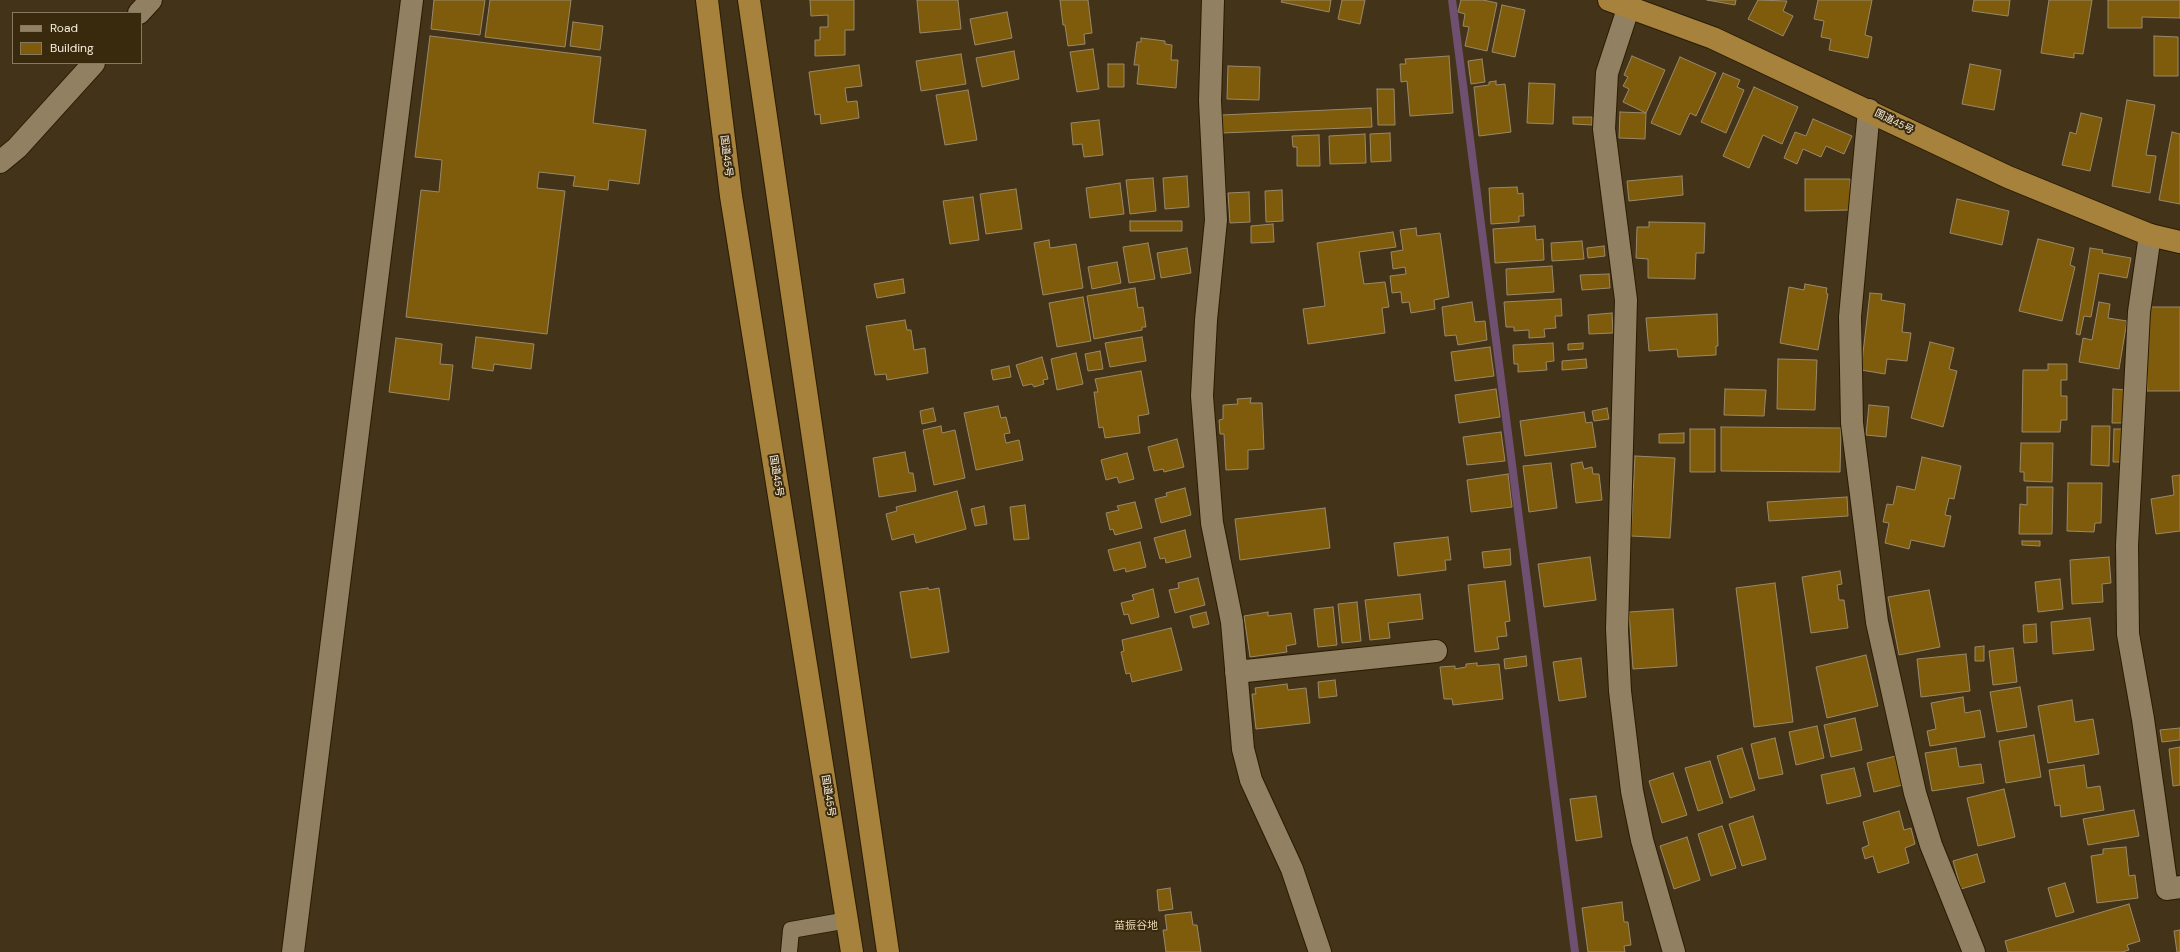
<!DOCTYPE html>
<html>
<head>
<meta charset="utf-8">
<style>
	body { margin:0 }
	#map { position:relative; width:2180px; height:952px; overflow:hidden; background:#433419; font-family:"DM Sans",sans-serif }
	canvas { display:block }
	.legend { position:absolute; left:12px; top:12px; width:130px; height:52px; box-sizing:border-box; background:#392a0e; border:1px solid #857962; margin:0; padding:5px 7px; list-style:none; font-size:12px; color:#f8efdf }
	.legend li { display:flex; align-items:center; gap:8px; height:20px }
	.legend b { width:20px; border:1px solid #857962 }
</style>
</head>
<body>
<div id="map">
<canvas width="2180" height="952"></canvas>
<ul class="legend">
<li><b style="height:5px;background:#918062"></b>Road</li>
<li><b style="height:11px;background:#7f5c0c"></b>Building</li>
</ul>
</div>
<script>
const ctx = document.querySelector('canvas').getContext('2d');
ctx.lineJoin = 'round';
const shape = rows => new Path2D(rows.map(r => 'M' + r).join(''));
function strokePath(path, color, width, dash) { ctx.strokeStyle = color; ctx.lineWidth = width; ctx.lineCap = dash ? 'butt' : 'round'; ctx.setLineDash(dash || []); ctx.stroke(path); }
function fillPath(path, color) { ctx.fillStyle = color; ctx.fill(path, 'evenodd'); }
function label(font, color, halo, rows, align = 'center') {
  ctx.font = font + ' "DM Sans","Noto Sans JP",sans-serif'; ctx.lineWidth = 4; ctx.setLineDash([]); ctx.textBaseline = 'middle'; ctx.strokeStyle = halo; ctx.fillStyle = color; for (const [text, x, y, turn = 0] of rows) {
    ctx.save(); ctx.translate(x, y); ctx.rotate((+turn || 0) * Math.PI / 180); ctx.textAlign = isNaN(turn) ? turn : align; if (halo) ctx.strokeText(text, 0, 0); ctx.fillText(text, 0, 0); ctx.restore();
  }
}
strokePath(shape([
	[1452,0,1575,952]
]), '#6f5070', 8);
const building = shape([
	[434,0,485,0,480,35,431,29,434,0],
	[490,0,571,0,565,47,485,37,490,0],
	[810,0,854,0,854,30,845,30,845,55,815,56,815,40,820,40,820,27,828,27,828,15,811,16,810,0],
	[917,0,958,0,961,29,920,33,917,0],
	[1060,0,1088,0,1092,33,1084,34,1085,44,1068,46,1065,25,1063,25,1060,0],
	[1282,0,1331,0,1329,12,1281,2,1282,0],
	[1342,0,1365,0,1360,24,1338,19,1342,0],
	[1461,0,1483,0,1497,3,1487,51,1465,46,1469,27,1463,26,1465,14,1458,12,1461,0],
	[1707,0,1736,0,1735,5,1707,0],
	[1758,0,1787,1,1783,11,1793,16,1783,36,1748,19,1758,0],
	[1818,0,1872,0,1865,35,1872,37,1868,58,1829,50,1831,39,1821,37,1824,21,1814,19,1818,0],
	[1974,0,2010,0,2008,16,1972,11,1974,0],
	[2049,0,2092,0,2083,54,2074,53,2074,58,2041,53,2049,0],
	[2108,0,2180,0,2180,18,2142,17,2142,28,2108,28,2108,0],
	[1502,5,1525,10,1515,57,1492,52,1502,5],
	[1007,12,1012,38,975,45,970,19,1007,12],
	[573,22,603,26,600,50,570,46,573,22],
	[430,36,601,57,593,123,646,130,639,184,609,180,608,190,573,186,575,176,539,172,537,188,565,191,547,334,406,317,421,190,439,192,442,160,415,157,430,36],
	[2154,36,2178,37,2178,76,2154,76,2154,36],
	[1141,38,1165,41,1165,44,1172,45,1171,60,1178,60,1176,88,1137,84,1139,65,1134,65,1137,42,1141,42,1141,38],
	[1093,49,1099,89,1077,92,1070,52,1093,49],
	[1014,51,1019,79,982,87,976,58,1014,51],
	[961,54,966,84,921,91,916,61,961,54],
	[1449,56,1453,113,1410,116,1407,81,1401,82,1400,64,1406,64,1405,59,1449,56],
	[1632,56,1665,70,1646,113,1623,102,1629,89,1623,86,1628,77,1624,75,1632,56],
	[1680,57,1716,73,1696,116,1690,113,1680,135,1651,123,1680,57],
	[1482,59,1485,82,1471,84,1468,61,1482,59],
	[1108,64,1124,64,1124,87,1108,87,1108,64],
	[1970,64,2001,70,1994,110,1962,104,1970,64],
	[859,65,862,86,845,88,847,102,857,101,859,118,821,124,820,114,815,115,809,72,859,65],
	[1228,66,1260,67,1259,100,1227,99,1228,66],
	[1723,73,1740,80,1737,87,1744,90,1726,133,1701,122,1723,73],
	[1496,81,1496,85,1505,84,1511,132,1479,136,1474,87,1489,85,1489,82,1496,81],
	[1529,83,1555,84,1553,124,1527,123,1529,83],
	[1754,87,1798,107,1782,144,1763,135,1749,168,1723,156,1754,87],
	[1377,89,1394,89,1395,125,1378,125,1377,89],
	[968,90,977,140,945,145,936,95,968,90],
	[2127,100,2155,105,2146,155,2156,156,2150,193,2112,186,2127,100],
	[1371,108,1372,127,1222,133,1222,115,1371,108],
	[1620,112,1646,113,1645,139,1619,138,1620,112],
	[2081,113,2102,118,2090,171,2062,165,2070,132,2076,134,2081,113],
	[1573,117,1592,117,1592,125,1573,124,1573,117],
	[1813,119,1852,136,1844,154,1826,146,1821,157,1803,149,1797,164,1784,158,1795,132,1806,136,1813,119],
	[1099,120,1103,155,1084,157,1082,144,1073,145,1071,123,1099,120],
	[2172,132,2180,134,2180,204,2159,200,2172,132],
	[1390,133,1391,161,1371,162,1370,134,1390,133],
	[1365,134,1366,163,1330,164,1329,136,1365,134],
	[1319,135,1320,166,1297,166,1297,147,1293,147,1292,136,1319,135],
	[1187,176,1189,207,1165,209,1163,178,1187,176],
	[1682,176,1683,195,1629,201,1627,181,1682,176],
	[1153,178,1156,211,1130,214,1126,180,1153,178],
	[1805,179,1850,179,1851,210,1805,211,1805,179],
	[1120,183,1124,214,1090,218,1086,188,1120,183],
	[1517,187,1518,194,1523,193,1524,216,1519,216,1519,222,1491,224,1489,188,1517,187],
	[1016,189,1022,229,986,234,980,194,1016,189],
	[1282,190,1283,221,1266,222,1265,191,1282,190],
	[1249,192,1250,222,1230,223,1228,193,1249,192],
	[973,197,979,240,950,244,943,201,973,197],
	[1957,199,2009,211,2002,245,1950,233,1957,199],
	[1130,221,1182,221,1182,231,1130,231,1130,221],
	[1649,222,1705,223,1704,253,1696,253,1695,279,1648,278,1648,259,1636,258,1637,227,1649,227,1649,222],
	[1273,224,1274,242,1251,243,1251,226,1273,224],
	[1535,226,1536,240,1543,239,1544,260,1495,263,1493,229,1535,226],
	[1416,228,1417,236,1440,233,1449,297,1434,300,1435,309,1411,313,1409,302,1402,303,1401,292,1392,293,1390,276,1406,274,1405,267,1393,269,1391,252,1403,250,1400,230,1416,228],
	[1393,232,1396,247,1359,252,1364,284,1385,282,1389,307,1382,308,1385,333,1308,344,1303,309,1325,306,1317,243,1393,232],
	[2038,239,2074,248,2070,265,2075,267,2062,321,2019,311,2038,239],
	[1049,240,1050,248,1076,244,1083,288,1043,295,1034,243,1049,240],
	[1582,241,1584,259,1552,261,1551,243,1582,241],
	[1148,243,1155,279,1129,283,1123,247,1148,243],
	[1604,246,1605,256,1588,258,1587,248,1604,246],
	[1187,248,1191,273,1161,278,1157,253,1187,248],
	[2090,248,2103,250,2102,253,2131,258,2127,278,2099,273,2091,317,2084,316,2080,335,2076,334,2090,248],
	[1117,262,1121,283,1092,289,1088,267,1117,262],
	[1552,266,1554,292,1507,295,1506,269,1552,266],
	[1609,274,1610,288,1582,290,1580,275,1609,274],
	[903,279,905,293,877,298,874,284,903,279],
	[1805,284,1827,288,1826,293,1828,294,1818,350,1780,343,1789,287,1804,290,1805,284],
	[1135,288,1138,308,1143,307,1146,327,1142,327,1142,330,1094,339,1087,296,1135,288],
	[1870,293,1882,294,1881,300,1905,304,1902,332,1911,333,1907,361,1887,359,1885,374,1861,370,1870,293],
	[1083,297,1091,341,1057,347,1049,303,1083,297],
	[1561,299,1562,316,1555,316,1556,328,1544,329,1545,337,1529,338,1529,330,1514,331,1514,327,1506,327,1504,302,1561,299],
	[1472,302,1475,322,1485,321,1487,340,1458,345,1456,335,1445,336,1442,307,1472,302],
	[2099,302,2110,304,2108,318,2127,321,2119,369,2079,362,2083,338,2092,340,2099,302],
	[2147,307,2180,307,2180,391,2147,391,2147,307],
	[1612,313,1613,333,1589,334,1588,315,1612,313],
	[1717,314,1718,346,1716,346,1716,355,1678,357,1677,349,1649,351,1646,318,1717,314],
	[905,320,907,330,911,330,914,350,925,348,928,373,887,380,886,374,875,375,866,326,905,320],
	[476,337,534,344,531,369,494,364,493,371,472,368,476,337],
	[1142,337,1146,361,1110,367,1105,343,1142,337],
	[396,338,442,344,440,364,453,365,449,400,389,392,396,338],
	[1930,342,1954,348,1949,369,1957,371,1943,427,1911,418,1930,342],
	[1553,343,1554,361,1546,362,1547,370,1518,372,1518,364,1514,364,1513,345,1553,343],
	[1583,343,1583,349,1568,350,1568,344,1583,343],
	[1490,347,1494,376,1455,381,1451,352,1490,347],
	[1100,351,1103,369,1088,371,1085,354,1100,351],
	[1076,353,1083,384,1057,390,1051,359,1076,353],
	[1042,357,1048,379,1043,380,1044,384,1034,387,1032,384,1023,386,1016,365,1042,357],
	[1586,359,1587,368,1562,370,1562,361,1586,359],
	[1778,359,1817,360,1815,410,1777,409,1778,359],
	[2048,364,2067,364,2067,380,2061,380,2061,396,2067,396,2067,420,2061,420,2060,432,2022,432,2023,370,2048,370,2048,364],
	[1009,366,1011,377,993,380,991,370,1009,366],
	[1141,371,1149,414,1138,416,1140,433,1105,438,1103,427,1099,428,1094,392,1098,392,1095,379,1141,371],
	[1496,389,1500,417,1459,423,1455,395,1496,389],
	[1725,389,1766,390,1764,416,1724,415,1725,389],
	[2113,389,2127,390,2127,423,2112,423,2113,389],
	[1251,398,1250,403,1262,403,1264,449,1248,450,1248,469,1226,470,1224,434,1220,434,1219,420,1223,419,1223,405,1238,404,1237,399,1251,398],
	[1869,405,1889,407,1886,437,1866,435,1869,405],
	[998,406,1001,418,1006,417,1010,433,1004,434,1006,443,1019,440,1023,460,976,470,964,413,998,406],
	[933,408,936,421,922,424,920,411,933,408],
	[1607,408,1609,419,1594,421,1592,411,1607,408],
	[1584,412,1586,423,1592,422,1596,447,1525,456,1520,421,1584,412],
	[941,426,942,433,955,430,965,478,934,485,923,430,941,426],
	[2092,426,2110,426,2109,466,2091,465,2092,426],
	[1721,427,1841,428,1840,472,1721,471,1721,427],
	[1690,429,1715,429,1715,472,1690,472,1690,429],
	[2114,429,2125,429,2125,462,2113,462,2114,429],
	[1501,432,1505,461,1467,465,1463,437,1501,432],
	[1684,433,1684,443,1659,443,1659,434,1684,433],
	[1177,439,1184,467,1164,472,1163,469,1154,471,1148,447,1177,439],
	[2021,443,2053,443,2052,482,2024,481,2024,472,2020,472,2021,443],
	[905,452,909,473,913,473,916,491,879,497,873,458,905,452],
	[1127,453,1134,479,1119,483,1117,477,1106,480,1101,460,1127,453],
	[1635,456,1675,458,1670,538,1631,536,1635,456],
	[1922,457,1961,466,1954,499,1949,498,1945,515,1951,516,1944,547,1911,540,1909,549,1885,543,1889,523,1883,522,1887,504,1893,505,1897,486,1915,490,1922,457],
	[1582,462,1584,469,1592,467,1593,474,1599,474,1602,500,1576,503,1571,464,1582,462],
	[1551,463,1557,508,1529,512,1523,466,1551,463],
	[1508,474,1512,507,1471,512,1467,480,1508,474],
	[2180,475,2180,531,2156,534,2151,499,2174,495,2172,476,2180,475],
	[2068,483,2102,483,2101,523,2095,523,2094,532,2067,531,2068,483],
	[2027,487,2053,487,2052,534,2019,534,2020,504,2027,505,2027,487],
	[1185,488,1191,515,1161,523,1155,499,1167,496,1166,493,1185,488],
	[957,491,966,529,916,543,914,534,892,540,886,514,897,511,896,507,957,491],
	[1847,497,1848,516,1769,521,1767,502,1847,497],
	[1135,502,1142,528,1115,535,1113,529,1110,530,1106,513,1119,510,1117,506,1135,502],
	[1025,505,1029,539,1014,540,1010,507,1025,505],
	[984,506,987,524,975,526,971,509,984,506],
	[1325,508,1330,548,1240,560,1235,519,1325,508],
	[1185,530,1191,557,1166,563,1165,558,1160,559,1154,538,1185,530],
	[1448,537,1451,560,1445,560,1446,570,1398,576,1394,543,1448,537],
	[2022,541,2040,541,2040,546,2022,545,2022,541],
	[1140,542,1146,567,1126,572,1125,568,1114,571,1108,550,1140,542],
	[1510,549,1511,565,1484,568,1482,552,1510,549],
	[1590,557,1596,600,1544,607,1538,564,1590,557],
	[2109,557,2111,583,2102,584,2103,602,2072,604,2070,560,2109,557],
	[1840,571,1842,584,1837,585,1839,600,1844,600,1848,628,1811,633,1802,577,1840,571],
	[1198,578,1205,605,1175,613,1169,590,1179,588,1178,583,1198,578],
	[2060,579,2063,609,2038,612,2035,582,2060,579],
	[1505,581,1510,621,1505,622,1507,636,1497,637,1499,649,1475,652,1468,585,1505,581],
	[1775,583,1793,722,1754,727,1736,588,1775,583],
	[928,588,929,590,939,588,949,652,911,658,900,592,928,588],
	[1153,589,1159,617,1131,624,1128,614,1124,615,1121,603,1134,600,1132,595,1153,589],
	[1929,590,1940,647,1899,655,1888,597,1929,590],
	[1420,594,1423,619,1388,623,1390,638,1370,640,1365,600,1420,594],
	[1357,602,1361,641,1342,643,1338,604,1357,602],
	[1333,607,1337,645,1318,647,1314,609,1333,607],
	[1673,609,1677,666,1633,669,1629,612,1673,609],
	[1206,612,1209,624,1193,628,1190,616,1206,612],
	[1268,612,1268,616,1291,613,1296,644,1286,646,1287,652,1250,657,1244,616,1268,612],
	[2090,618,2094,650,2053,654,2051,622,2090,618],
	[2036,624,2037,642,2024,643,2023,625,2036,624],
	[1171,628,1182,670,1132,682,1130,673,1126,674,1121,652,1124,651,1122,640,1171,628],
	[1984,646,1984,661,1975,661,1975,647,1984,646],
	[2013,648,2017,682,1993,685,1989,651,2013,648],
	[1966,654,1970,691,1921,697,1917,659,1966,654],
	[1866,655,1878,706,1827,718,1816,667,1866,655],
	[1526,656,1527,666,1505,669,1504,659,1526,656],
	[1581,658,1586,697,1559,701,1553,662,1581,658],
	[1477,663,1477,666,1499,664,1503,699,1453,705,1452,699,1444,699,1440,667,1455,666,1455,669,1466,667,1466,664,1477,663],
	[1335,680,1337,696,1319,698,1318,682,1335,680],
	[1287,684,1288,690,1306,688,1310,723,1256,729,1252,694,1256,694,1255,688,1287,684],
	[2020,687,2027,727,1997,732,1990,692,2020,687],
	[1963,697,1965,713,1980,710,1985,737,1930,746,1927,731,1936,729,1931,703,1963,697],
	[2072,700,2075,722,2093,719,2099,754,2048,763,2038,706,2072,700],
	[1855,718,1862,750,1831,757,1824,725,1855,718],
	[1817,726,1824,758,1796,765,1789,732,1817,726],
	[2180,728,2180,740,2162,742,2160,730,2180,728],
	[2034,735,2041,777,2006,783,1999,741,2034,735],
	[1775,738,1783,774,1759,779,1751,744,1775,738],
	[2180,747,2180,785,2173,786,2169,749,2180,747],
	[1742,748,1755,790,1730,798,1717,756,1742,748],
	[1956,748,1959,767,1981,764,1984,783,1932,791,1925,753,1956,748],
	[1900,755,1907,784,1874,792,1867,763,1900,755],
	[1710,761,1723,803,1698,811,1685,768,1710,761],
	[2084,765,2087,788,2100,786,2104,810,2061,817,2060,805,2055,806,2049,770,2084,765],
	[1854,768,1861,796,1827,804,1821,775,1854,768],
	[1673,773,1687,815,1662,823,1649,781,1673,773],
	[2004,789,2015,837,1978,846,1967,798,2004,789],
	[1596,796,1602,837,1576,841,1570,799,1596,796],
	[2134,810,2139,836,2088,845,2083,819,2134,810],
	[1899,811,1904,830,1911,828,1915,844,1905,848,1909,863,1878,873,1873,856,1865,859,1862,848,1869,845,1863,822,1899,811],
	[1753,816,1766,859,1742,866,1729,824,1753,816],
	[1722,826,1736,868,1711,876,1698,834,1722,826],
	[1687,837,1700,880,1674,889,1660,846,1687,837],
	[2126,847,2129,876,2135,875,2138,898,2097,903,2091,856,2103,854,2103,849,2126,847],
	[1977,854,1985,882,1961,889,1953,861,1977,854],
	[2065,883,2074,912,2056,917,2048,888,2065,883],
	[1170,888,1173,909,1159,911,1157,890,1170,888],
	[1622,902,1624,922,1628,922,1631,945,1624,946,1625,952,1588,952,1582,908,1622,902],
	[2129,904,2140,941,2127,945,2129,950,2122,952,2008,952,2005,941,2129,904],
	[1191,912,1193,925,1197,925,1201,952,1166,952,1163,930,1167,930,1165,915,1191,912],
	[2180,930,2180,952,2177,952,2174,931,2180,930]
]);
fillPath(building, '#7f5c0c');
strokePath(building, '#99886a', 1);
const service = shape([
	[789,952,791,930,848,920]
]);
const minor = shape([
	[1213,0,1210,101,1216,220,1206,320,1202,396,1212,523,1232,622,1243,749,1251,780,1292,869,1320,952],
	[1629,6,1607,73,1604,129,1626,300,1617,629,1620,691,1632,791,1642,840,1674,952],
	[139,13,151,0],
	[1869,110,1850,317,1852,423,1877,622,1915,793,1931,845,1974,952],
	[0,162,17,148,94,63],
	[2150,235,2139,312,2127,545,2128,634,2143,719,2167,889,2180,887],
	[1236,672,1436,651],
	[293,952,412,0]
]);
const trunk = shape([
	[707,0,731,196,852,952],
	[749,0,888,952],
	[1609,0,1713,38,2008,177,2150,235,2180,242]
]);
strokePath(service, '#2a1b01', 18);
strokePath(minor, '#2a1b01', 24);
strokePath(trunk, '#2a1b01', 24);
strokePath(service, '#918062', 16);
strokePath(minor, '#918062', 22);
strokePath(trunk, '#a6823d', 22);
label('10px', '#f8efdf', '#392a0e', [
	["国道45号",1894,122,26],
	["国道45号",726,156,83],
	["国道45号",776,476,81],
	["国道45号",828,796,81]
]);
label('11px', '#e8d5b5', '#392a0e', [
	["苗振谷地",1136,926]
]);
</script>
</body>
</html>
